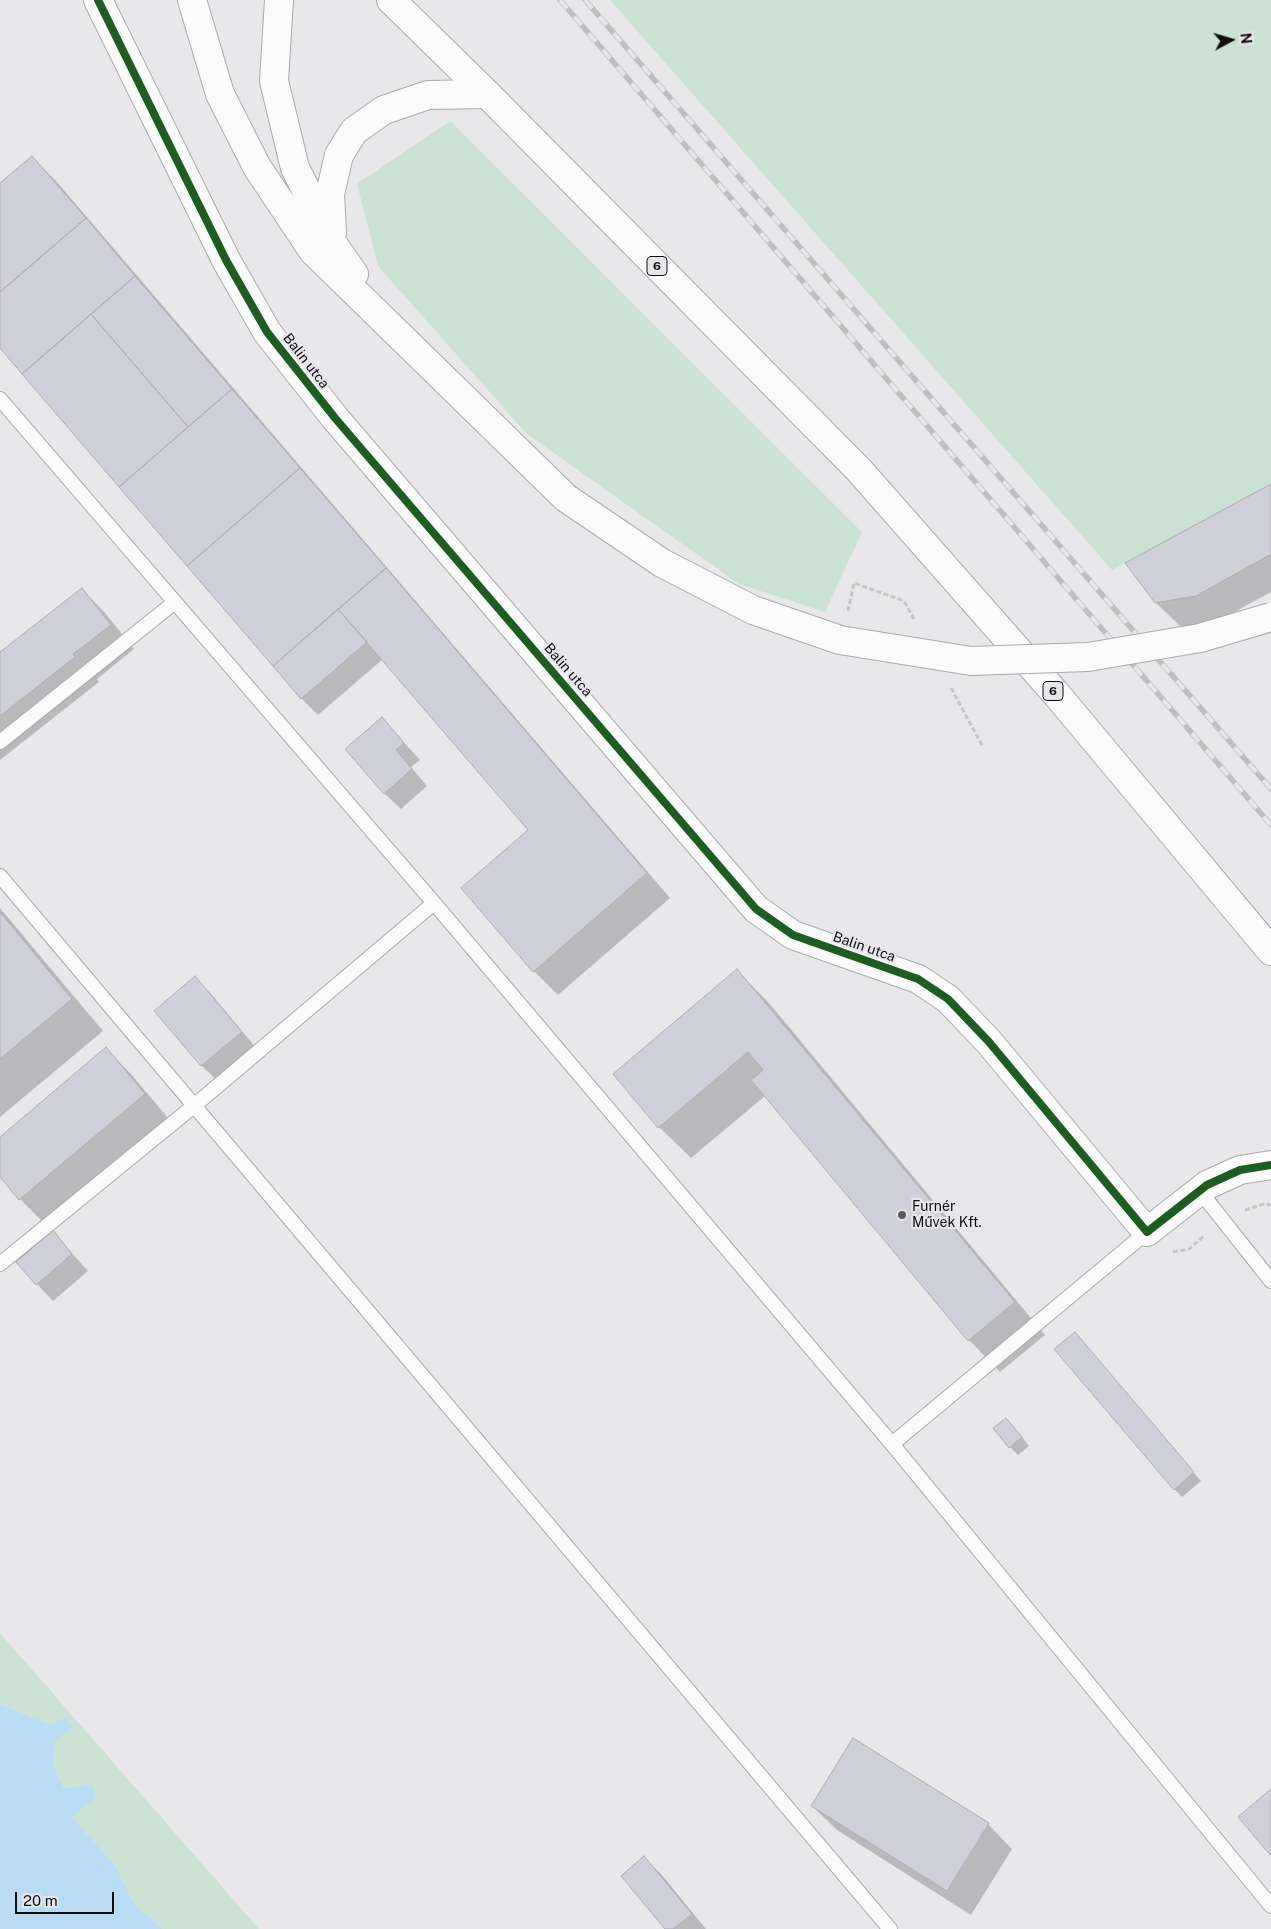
<!DOCTYPE html>
<html>
<head>
<meta charset="utf-8">
<style>
	body { margin:0 }
	#map { position:relative; width:1271px; height:1929px; overflow:hidden; background:#e8e7ea; font-family:"Public Sans",sans-serif }
	canvas { display:block }
	.north { position:absolute; left:1206px; top:15px; width:50px; height:50px; -webkit-text-stroke:4px #e7e6eb; paint-order:stroke; rotate:84deg; font-size:14px; font-weight:700; line-height:20px; text-align:center; color:#0f0f10 }
	.north::after { content:''; display:block; margin:auto; width:18px; height:22px; background:#0f0f10; clip-path:polygon(50% 0,100% 100%,50% 72%,0 100%) }
	.scale { position:absolute; left:15px; top:1892px; width:99px; height:22px; box-sizing:border-box; border:2px solid #0f0f10; border-top:0; padding-left:6px; font-size:15px; line-height:18px; white-space:nowrap; color:#0f0f10; -webkit-text-stroke:4px #e7e6eb; paint-order:stroke }
</style>
</head>
<body>
<div id="map">
<canvas width="1271" height="1929"></canvas>
<div class="north">N</div>
<div class="scale">20 m</div>
</div>
<script>
const ctx = document.querySelector('canvas').getContext('2d');
ctx.lineJoin = 'round';
function fillPath(path, color) { ctx.fillStyle = color; ctx.fill(path, 'evenodd'); }
const shape = rows => new Path2D(rows.map(r => 'M' + r).join(''));
function strokePath(path, color, width, dash) { ctx.strokeStyle = color; ctx.lineWidth = width; ctx.lineCap = dash ? 'butt' : 'round'; ctx.setLineDash(dash || []); ctx.stroke(path); }
function label(font, color, halo, rows, align = 'center') {
  ctx.font = font + ' "Public Sans",sans-serif'; ctx.lineWidth = 4.5; ctx.setLineDash([]); ctx.textBaseline = 'middle'; ctx.strokeStyle = halo; ctx.fillStyle = color; for (const [text, x, y, turn = 0] of rows) {
    ctx.save(); ctx.translate(x, y); ctx.rotate((+turn || 0) * Math.PI / 180); ctx.textAlign = isNaN(turn) ? turn : align; if (halo) ctx.strokeText(text, 0, 0); ctx.fillText(text, 0, 0); ctx.restore();
  }
}
fillPath(shape([
	[610,0,1271,0,1271,484,1112,570],
	[450,121,862,532,825,612,739,584,527,434,378,266,357,184],
	[0,1633,259,1929,163,1929,135,1905,113,1862,72,1818,92,1785,64,1788,54,1766,55,1741,72,1728,51,1725,0,1704]
]), '#c9e2d3');
fillPath(shape([
	[0,1704,51,1725,66,1717,73,1727,55,1741,54,1766,64,1788,92,1785,96,1796,72,1818,113,1862,135,1905,163,1929,0,1929]
]), '#b8dcf3');
fillPath(shape([
	[32,157,56,181,670,898,558,995,534,971,530,830,383,659,318,715,302,699,0,346,0,185],
	[1271,485,1271,592,1220,620,1181,627,1156,603],
	[82,589,106,614,134,649,97,679,99,682,0,760,0,654],
	[382,719,420,760,411,767,427,786,401,809,384,793],
	[0,908,103,1031,0,1117],
	[737,971,769,1003,1045,1335,1000,1372,969,1340,765,1096,691,1158,659,1127],
	[195,978,211,994,257,1049,219,1082,202,1066,156,1011],
	[106,1049,130,1073,169,1119,45,1224,20,1199,0,1175,0,1139],
	[53,1232,88,1271,53,1301,37,1284],
	[1075,1334,1201,1481,1182,1497,1174,1489],
	[1014,1427,1029,1446,1018,1455,1010,1447],
	[854,1739,988,1824,1012,1849,971,1915,837,1830,812,1806],
	[644,1858,661,1874,706,1929,667,1929]
]), '#0003');
const building = shape([
	[32,156,86,218,0,292,0,183,32,156],
	[86,218,135,276,22,374,0,348,0,292,86,218],
	[135,276,232,389,188,427,91,314,135,276],
	[91,314,188,427,119,487,22,374,91,314],
	[232,389,300,468,187,566,119,487,232,389],
	[300,468,386,568,273,666,187,566,300,468],
	[1271,484,1271,554,1196,596,1155,603,1125,563,1271,484],
	[386,568,647,873,533,972,461,888,528,830,338,609,386,568],
	[82,588,111,625,73,654,75,657,0,716,0,652,82,588],
	[338,609,367,642,301,699,273,666,338,609],
	[382,717,404,743,396,750,412,769,384,794,345,749,382,717],
	[0,912,72,999,0,1059,0,912],
	[737,969,1015,1302,968,1341,751,1080,763,1070,748,1052,658,1128,613,1074,737,969],
	[195,976,242,1032,201,1066,154,1011,195,976],
	[106,1047,145,1094,19,1200,0,1177,0,1137,106,1047],
	[53,1230,72,1254,36,1285,16,1262,53,1230],
	[1075,1332,1194,1472,1174,1490,1054,1349,1075,1332],
	[1006,1418,1022,1437,1009,1448,993,1428,1006,1418],
	[853,1738,989,1823,947,1891,811,1806,853,1738],
	[1271,1789,1271,1856,1238,1817,1271,1789],
	[644,1856,692,1914,673,1929,665,1929,621,1876,644,1856]
]);
fillPath(building, '#d0d0da');
strokePath(building, '#adadaf', 1);
const lane = shape([
	[0,399,434,903,892,1444,1271,1906],
	[0,742,175,602],
	[0,876,890,1929],
	[1199,1190,1271,1281],
	[0,1264,195,1105,434,903],
	[892,1444,1147,1232]
]);
const street = shape([
	[98,0,226,260,267,332,335,418,756,909,793,935,918,979,948,999,989,1042,1147,1232,1207,1185,1240,1170,1271,1165]
]);
const secondary = shape([
	[192,0,220,94,257,167,313,251,566,498],
	[279,0,274,81,295,168,333,244,354,274],
	[332,232,330,194,339,155,354,131,384,110,428,95,487,94]
]);
const primary = shape([
	[391,0,487,94,859,470,1058,696,1271,951]
]);
strokePath(lane, '#a9a9ab', 16);
strokePath(street, '#a9a9ab', 30);
strokePath(secondary, '#a9a9ab', 30);
strokePath(primary, '#a9a9ab', 30);
strokePath(shape([
	[848,611,854,583,904,601,915,621],
	[951,688,983,747],
	[1245,1210,1264,1204,1271,1205],
	[1173,1252,1189,1249,1204,1236]
]), '#c5c5c5', 3, [5, 2.5]);
strokePath(lane, '#fcfbfc', 14);
strokePath(street, '#fcfbfc', 28);
strokePath(secondary, '#fcfbfc', 28);
strokePath(primary, '#fcfbfc', 28);
const rail = shape([
	[560,0,1271,825],
	[585,0,1271,789]
]);
strokePath(rail, '#c0bfc0', 5.5);
strokePath(rail, '#e7e6eb', 4, [11]);
const secondaryBridge = shape([
	[566,498,662,563,753,610,840,640,971,661,1088,657,1200,638,1271,617]
]);
strokePath(secondaryBridge, '#a9a9ab', 30, []);
strokePath(secondaryBridge, '#fcfbfc', 28);
strokePath(shape([
	[98,0,226,260,267,332,335,418,756,909,793,935,918,979,948,999,989,1042,1147,1232,1207,1185,1240,1170,1271,1165]
]), '#1b5e20', 8);
for (const [x, y, r, color] of [
	[902,1215,5,"#5b5b5c"]
]) { const dot = new Path2D(); dot.arc(x, y, r, 0, 2 * Math.PI); ctx.fillStyle = color; ctx.fill(dot); strokePath(dot, '#e7e6eb', 2); }
for (const [x, y, w] of [
	[657,266,20],
	[1053,691,20]
]) { const box = new Path2D(); box.roundRect(x - w / 2, y - 9.5, w, 19, 4); ctx.fillStyle = '#e7e6eb'; ctx.fill(box); strokePath(box, '#0f0f10', 1); }
label('bold 12px', '#0f0f10', null, [
	["6",657,266],
	["6",1053,691]
]);
label('14px', '#0f0f10', '#e7e6eb', [
	["Balin utca",306,361,52],
	["Balin utca",568,670,49],
	["Balin utca",864,947,19]
]);
label('14px', '#0f0f10', '#e7e6eb', [
	["Furnér",912,1207],
	["Művek Kft.",912,1223]
], 'left');
</script>
</body>
</html>
